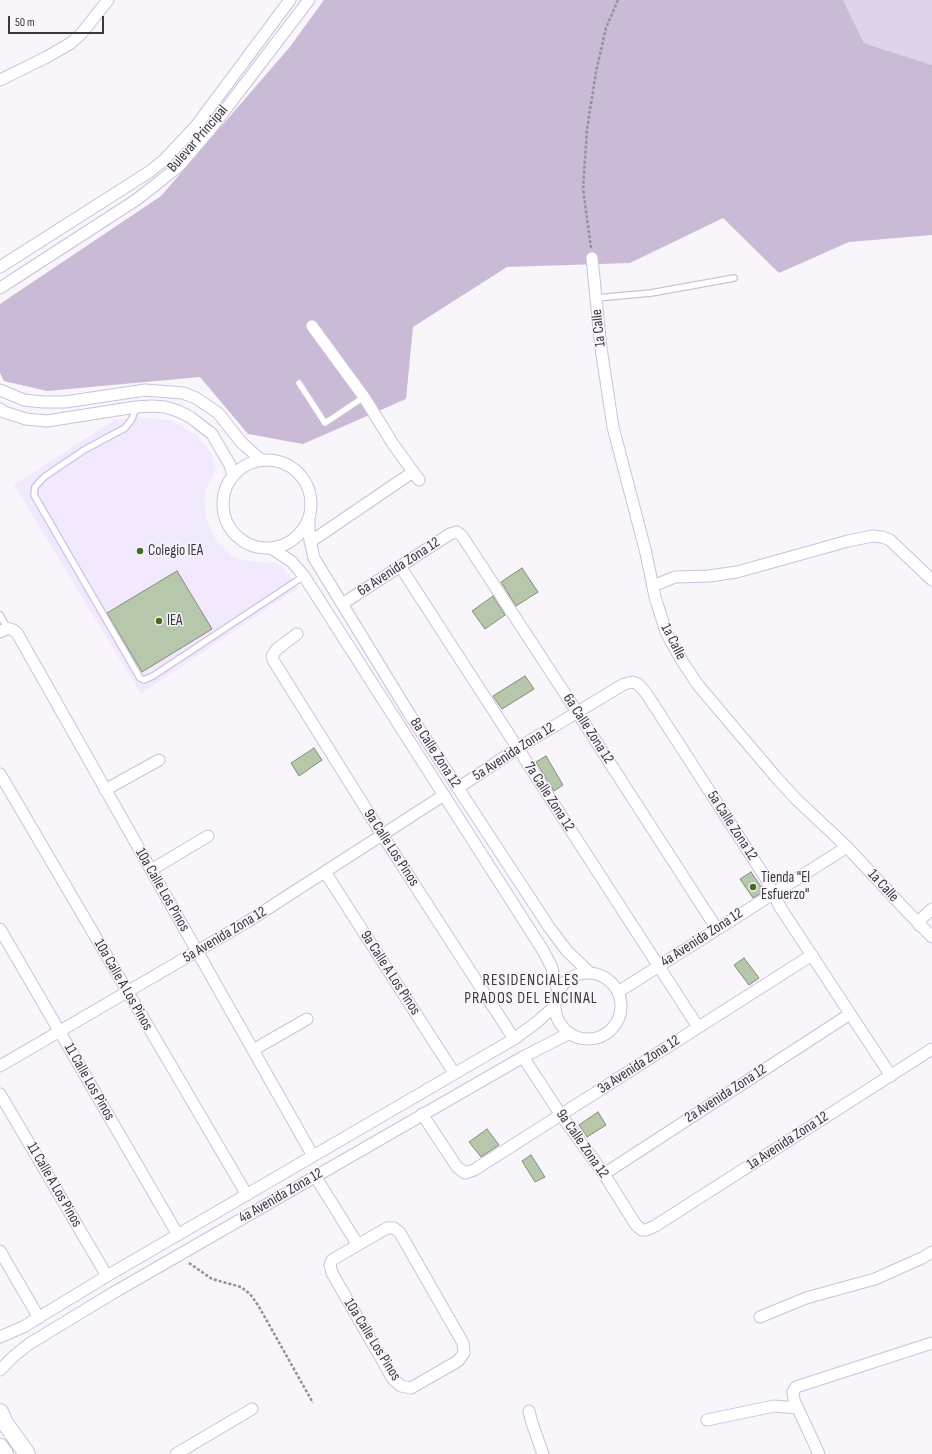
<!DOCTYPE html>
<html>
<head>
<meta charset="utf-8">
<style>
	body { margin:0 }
	#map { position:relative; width:932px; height:1454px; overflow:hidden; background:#f8f5fb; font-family:"Sofia Sans Condensed",sans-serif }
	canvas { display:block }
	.scale { position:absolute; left:8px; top:16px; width:96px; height:18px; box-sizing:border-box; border:2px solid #3d3742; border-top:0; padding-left:5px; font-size:12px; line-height:14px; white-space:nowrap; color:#3d3742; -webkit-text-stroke:3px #f8f5fb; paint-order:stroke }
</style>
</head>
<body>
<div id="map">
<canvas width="932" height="1454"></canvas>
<div class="scale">50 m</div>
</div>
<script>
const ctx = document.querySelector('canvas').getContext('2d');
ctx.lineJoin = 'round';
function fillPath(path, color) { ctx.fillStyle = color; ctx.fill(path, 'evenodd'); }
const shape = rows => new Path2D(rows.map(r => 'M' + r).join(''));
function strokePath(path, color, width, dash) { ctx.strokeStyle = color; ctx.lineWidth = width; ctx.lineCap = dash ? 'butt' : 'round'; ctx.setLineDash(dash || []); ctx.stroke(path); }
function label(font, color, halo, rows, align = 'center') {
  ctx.font = font + ' "Sofia Sans Condensed",sans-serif'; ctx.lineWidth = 3; ctx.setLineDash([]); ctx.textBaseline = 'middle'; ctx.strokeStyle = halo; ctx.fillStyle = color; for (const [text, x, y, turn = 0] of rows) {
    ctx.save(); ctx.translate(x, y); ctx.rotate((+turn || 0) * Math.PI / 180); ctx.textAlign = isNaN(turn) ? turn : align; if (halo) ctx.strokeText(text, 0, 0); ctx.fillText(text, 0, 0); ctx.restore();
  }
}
fillPath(shape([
	[141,417,171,420,195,434,211,453,216,469,205,492,206,519,217,542,236,559,281,564,298,588,141,694,14,485,114,420]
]), '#f3e9fe');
fillPath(shape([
	[843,0,932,0,932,65,864,43]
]), '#dfd3ea');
fillPath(shape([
	[324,0,843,0,864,43,932,65,932,235,849,242,779,273,723,218,630,263,507,267,413,327,406,399,303,444,248,434,200,377,47,391,4,381,0,373,0,304,161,196,289,48]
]), '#c9bad6');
const building = shape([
	[522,568,538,592,516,606,501,582,522,568],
	[177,571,212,629,142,672,107,613,177,571],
	[493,596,505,615,485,629,472,611,493,596],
	[525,676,534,689,502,709,493,696,525,676],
	[314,748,322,760,299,776,291,763,314,748],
	[546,756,563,785,554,791,536,762,546,756],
	[751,872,764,891,753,898,740,879,751,872],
	[744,958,759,978,749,985,734,965,744,958],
	[598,1112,606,1125,587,1137,579,1125,598,1112],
	[487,1129,499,1145,481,1157,469,1142,487,1129],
	[531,1155,545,1177,535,1182,522,1161,531,1155]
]);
fillPath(building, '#b7c7ac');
strokePath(building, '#7f8e75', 1);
const lane = shape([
	[596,298,651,293,734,278],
	[299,383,325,423,364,397],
	[136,407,132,419,125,428,84,450,44,477,35,487,34,495,140,678,144,680,153,676,304,576],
	[0,615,7,628]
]);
const street = shape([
	[0,80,45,58,71,43,81,34,108,0],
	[592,258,601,348,613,427,646,553,655,597,666,632,682,661,698,685,775,776,795,798,847,847,900,904,932,937],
	[0,267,149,172,164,160,196,126,290,0],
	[0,288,136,200,154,186,179,166,209,131,309,0],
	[312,326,364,397,393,444,419,480],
	[0,390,24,400,43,402,65,402,145,390,183,393,196,398,218,413,241,442,261,460],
	[0,409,4,412,26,419,47,421,136,407,152,406,165,407,178,411,190,417,212,434,230,465,233,476],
	'223 504a44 44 0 1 1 88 0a44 44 0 1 1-88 0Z',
	[309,517,309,535,314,558,410,715,549,927,567,951,590,973],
	[310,542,413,472],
	[271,548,291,561,304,576,544,952,552,968,558,992],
	[400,566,698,1027],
	[653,586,675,577,709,576,737,572,848,541,873,536,882,537,890,540,932,580],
	[342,604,450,534,457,532,462,536,577,712,717,929],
	[0,632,7,628,13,630,17,633,313,1156],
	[297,634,277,649,272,656,273,660,383,836,514,1039],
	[0,774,247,1195],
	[458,788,518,748,624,684,633,682,638,684,646,693,765,877,780,907,891,1076],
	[105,790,159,760],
	[151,870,208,836],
	[325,872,454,1073],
	[919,925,922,918,932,909],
	[0,929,178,1235],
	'555 1006a33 33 0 1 1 66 0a33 33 0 1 1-66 0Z',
	[618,992,847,847],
	[253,1050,307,1019],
	[523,1057,561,1115,604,1174,636,1225,642,1230,646,1230,655,1226,932,1049],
	[0,1066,247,922,444,795],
	[0,1094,107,1276],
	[422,1114,457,1167,465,1173,474,1170,812,955],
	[604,1174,850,1014],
	[315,1176,358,1245],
	[387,1228,394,1228,400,1233,463,1343,464,1353,458,1361,411,1388,401,1386,393,1379,332,1273,330,1265,332,1260,387,1228],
	[0,1251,39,1318],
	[760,1317,806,1298,875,1279,922,1258,932,1252],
	[0,1337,23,1327,107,1276,514,1039,537,1022,555,1006],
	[0,1370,14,1356,29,1344,113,1293,523,1057,570,1033],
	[529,1411,532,1423,543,1454],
	[707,1420,774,1406,797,1408],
	[176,1454,252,1409],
	[819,1454,794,1400,793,1392,796,1387,932,1343]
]);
const secondary = shape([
	[0,1412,5,1423,27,1454],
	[0,1447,5,1454]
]);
strokePath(lane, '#cec0db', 8);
strokePath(street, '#cec0db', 13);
strokePath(secondary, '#cec0db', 18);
strokePath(shape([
	[591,248,583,189,587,129,596,72,606,28,618,0],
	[189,1263,212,1279,241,1287,250,1294,258,1305,313,1403]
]), '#948f98', 2.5, [3, 2]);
strokePath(lane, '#fff', 5.5);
strokePath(street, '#fff', 11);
strokePath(secondary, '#fff', 16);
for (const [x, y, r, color] of [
	[140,551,4,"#476b24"],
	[159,621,4,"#476b24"],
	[753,887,4,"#476b24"]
]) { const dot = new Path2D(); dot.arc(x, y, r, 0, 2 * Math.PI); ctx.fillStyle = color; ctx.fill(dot); strokePath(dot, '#f8f5fb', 1.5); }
label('15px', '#3d3742', '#f8f5fb', [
	["Bulevar Principal",198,139,-49],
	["1a Calle",599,328,-96],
	["6a Avenida Zona 12",399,567,-33],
	["1a Calle",673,642,63],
	["6a Calle Zona 12",588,729,57],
	["5a Avenida Zona 12",514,752,-33],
	["8a Calle Zona 12",435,753,57],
	["7a Calle Zona 12",549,797,57],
	["5a Calle Zona 12",732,826,57],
	["9a Calle Los Pinos",391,848,57],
	["1a Calle",883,886,48],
	["10a Calle Los Pinos",162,890,60],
	["5a Avenida Zona 12",225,935,-31],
	["4a Avenida Zona 12",702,938,-33],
	["9a Calle A Los Pinos",390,973,57],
	["10a Calle A Los Pinos",123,985,60],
	["3a Avenida Zona 12",639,1065,-33],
	["11 Calle Los Pinos",89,1082,60],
	["2a Avenida Zona 12",726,1094,-33],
	["1a Avenida Zona 12",788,1141,-33],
	["9a Calle Zona 12",582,1144,55],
	["11 Calle A Los Pinos",54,1185,60],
	["4a Avenida Zona 12",281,1196,-30],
	["10a Calle Los Pinos",372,1340,58]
]);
label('15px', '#3d3742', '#f8f5fb', [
	["Colegio IEA",148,551],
	["IEA",167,621],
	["Tienda \"El",761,878],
	["Esfuerzo\"",761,895]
], 'left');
ctx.letterSpacing = '1px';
label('16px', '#3d3742', '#f8f5fb', [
	["RESIDENCIALES",531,981],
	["PRADOS DEL ENCINAL",531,999]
]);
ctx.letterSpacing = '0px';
</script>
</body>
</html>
